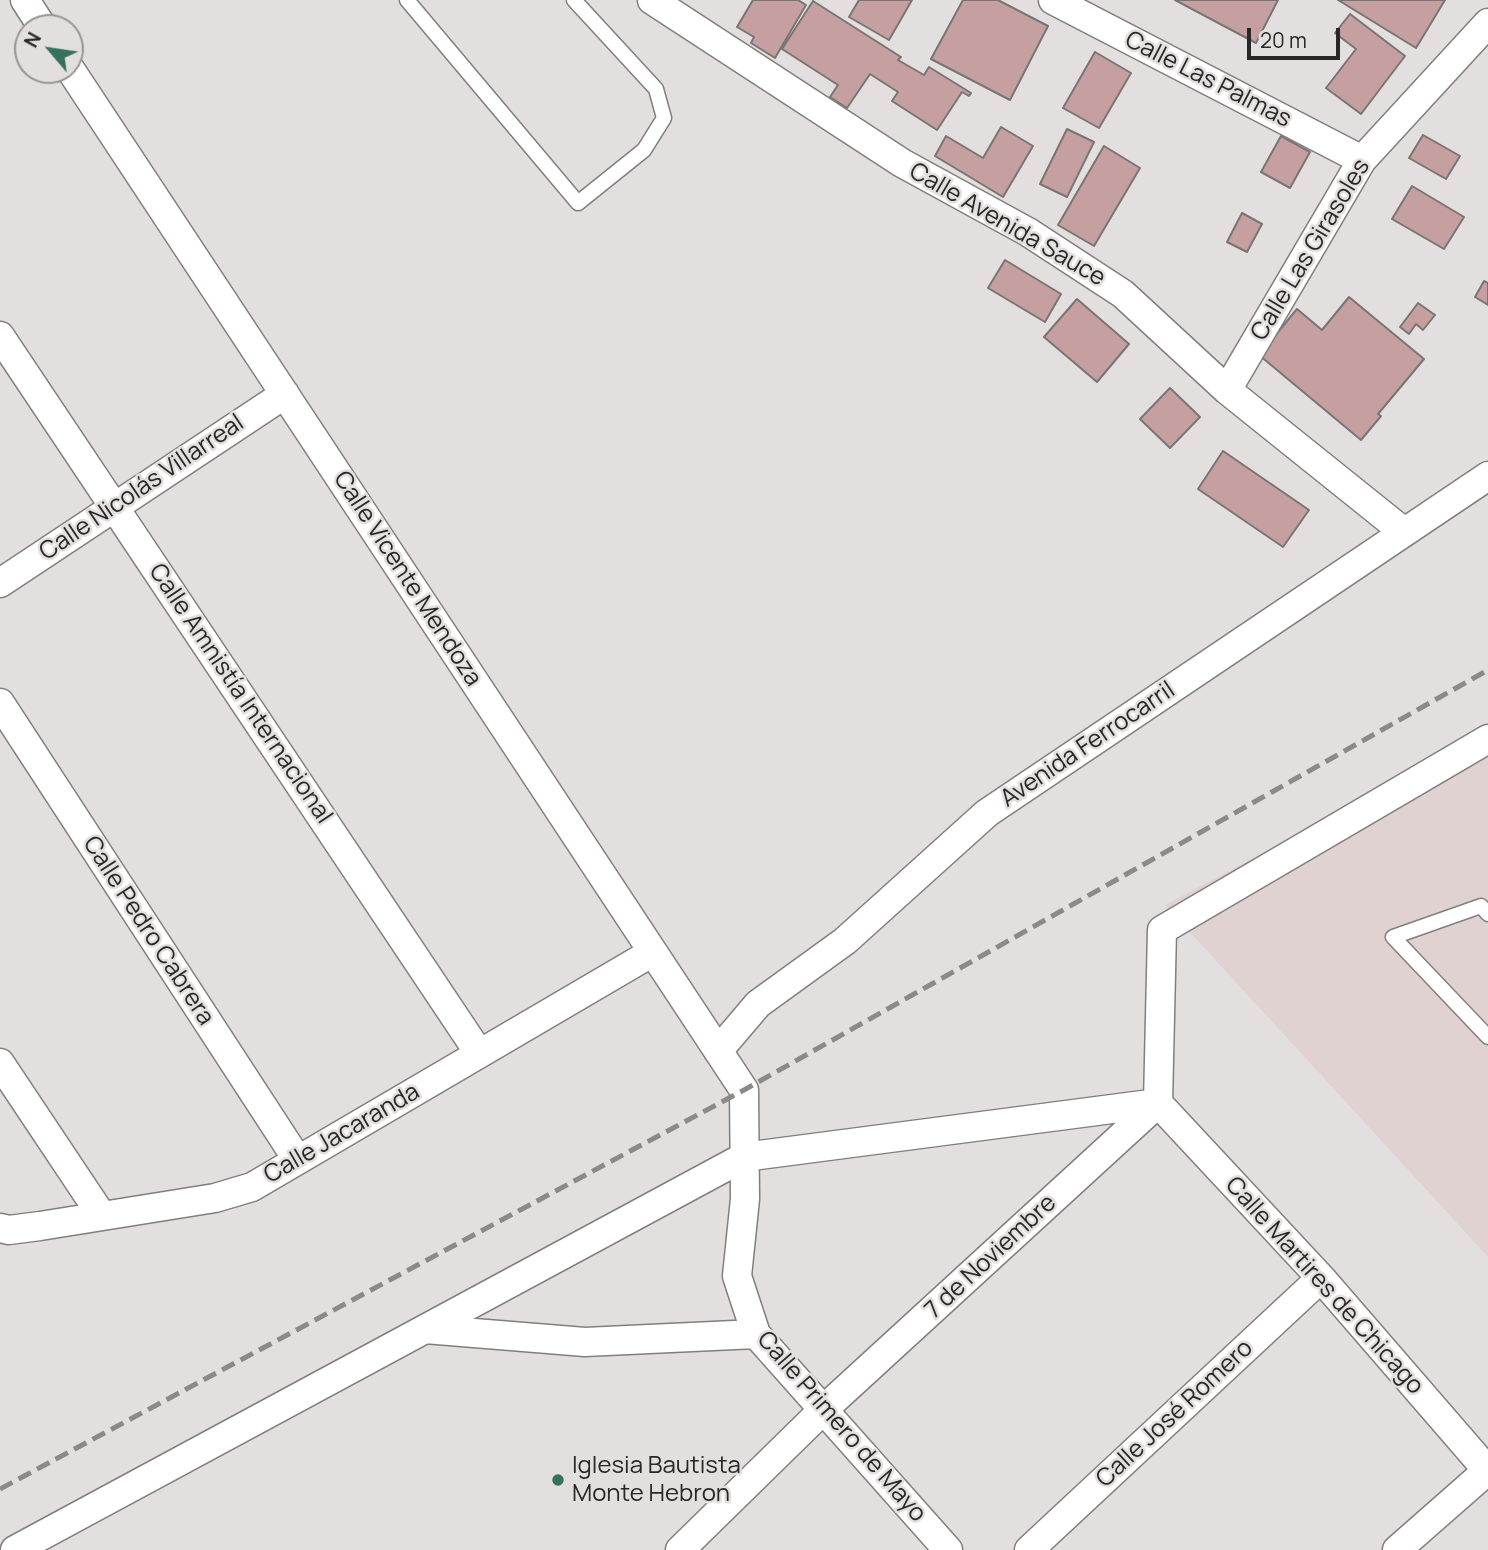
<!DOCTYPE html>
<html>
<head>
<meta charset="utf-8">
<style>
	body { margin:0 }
	#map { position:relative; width:1488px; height:1550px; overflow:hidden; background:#e4dfdf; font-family:Manrope,sans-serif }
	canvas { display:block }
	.north { position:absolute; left:14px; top:14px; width:70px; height:70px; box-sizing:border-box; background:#e4dfdf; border:2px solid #999595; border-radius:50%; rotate:299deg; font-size:19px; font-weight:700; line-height:28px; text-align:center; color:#282626 }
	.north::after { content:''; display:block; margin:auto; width:24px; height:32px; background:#35715c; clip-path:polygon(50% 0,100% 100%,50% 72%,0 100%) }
	.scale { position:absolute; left:1247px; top:28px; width:93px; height:32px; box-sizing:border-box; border:4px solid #282626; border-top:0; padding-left:9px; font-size:21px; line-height:24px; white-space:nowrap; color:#282626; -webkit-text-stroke:5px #e4dfdf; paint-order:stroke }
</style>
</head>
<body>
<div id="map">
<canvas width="1488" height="1550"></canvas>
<div class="north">N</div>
<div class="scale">20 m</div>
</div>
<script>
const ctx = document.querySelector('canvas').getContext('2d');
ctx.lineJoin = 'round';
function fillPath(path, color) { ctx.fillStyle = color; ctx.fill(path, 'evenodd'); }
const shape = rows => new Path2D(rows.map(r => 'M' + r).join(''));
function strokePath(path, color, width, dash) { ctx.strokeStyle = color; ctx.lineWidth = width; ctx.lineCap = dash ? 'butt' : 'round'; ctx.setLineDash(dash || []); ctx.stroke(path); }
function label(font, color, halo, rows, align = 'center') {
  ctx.font = font + ' Manrope,sans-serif'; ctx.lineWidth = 5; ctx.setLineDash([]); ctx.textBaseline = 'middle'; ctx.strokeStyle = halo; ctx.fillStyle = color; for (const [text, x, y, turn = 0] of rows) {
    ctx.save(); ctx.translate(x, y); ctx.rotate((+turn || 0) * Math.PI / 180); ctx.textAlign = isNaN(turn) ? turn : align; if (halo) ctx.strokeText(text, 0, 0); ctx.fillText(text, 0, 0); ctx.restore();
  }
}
fillPath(shape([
	[1488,733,1488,1257,1165,905]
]), '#e0d2d1');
const building = shape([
	[753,0,798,0,806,5,775,58,751,43,754,37,737,27,753,0],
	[859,0,912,0,889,40,849,17,859,0],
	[963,0,998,0,1048,26,1010,100,931,59,963,0],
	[1175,0,1278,0,1256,43,1175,0],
	[1338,0,1445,0,1416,48,1338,0],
	[813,1,901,57,898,60,924,75,929,67,971,93,969,96,962,92,937,130,892,101,898,92,870,74,847,108,830,97,838,85,782,49,813,1],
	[1350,14,1405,56,1361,114,1326,88,1356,49,1335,33,1350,14],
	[1095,52,1131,73,1099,128,1063,108,1095,52],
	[1001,127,1033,146,1003,197,935,156,946,136,983,158,1001,127],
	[1067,129,1094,142,1067,197,1040,184,1067,129],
	[1423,135,1460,156,1446,179,1409,158,1423,135],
	[1281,136,1310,152,1290,188,1261,172,1281,136],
	[1104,146,1140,168,1094,246,1058,225,1104,146],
	[1412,186,1464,217,1444,249,1392,219,1412,186],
	[1242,213,1262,224,1247,252,1227,242,1242,213],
	[1005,260,1061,294,1045,322,988,288,1005,260],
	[1484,281,1488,283,1488,305,1475,297,1484,281],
	[1349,297,1424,359,1378,414,1381,416,1361,440,1259,355,1297,309,1322,330,1349,297],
	[1077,299,1129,344,1097,382,1044,337,1077,299],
	[1418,303,1435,315,1423,330,1416,324,1409,334,1400,327,1418,303],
	[1170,388,1200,417,1170,448,1140,419,1170,388],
	[1223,451,1309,510,1283,547,1198,489,1223,451]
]);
fillPath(building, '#c6a0a0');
strokePath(building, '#7a7575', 2);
const service = shape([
	[407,0,578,203,644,150,664,118,656,89,574,0],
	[1488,914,1481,906,1393,937,1488,1037]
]);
const minor = shape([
	[25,0,43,28],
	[652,0,902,163,1028,232,1123,294,1227,390,1404,532],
	[1053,0,1362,160],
	[70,69,744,1090,745,1199,737,1276,756,1334,948,1550],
	[0,336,479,1053],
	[1227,390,1362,160,1488,23],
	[0,583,285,394],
	[0,703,297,1159],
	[718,1051,758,1004,845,941,987,813,1488,476],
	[0,1063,102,1216],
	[1158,1103,1162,930,1488,739],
	[1158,1103,1321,1278,1488,1471],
	[0,1228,9,1230,40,1226,215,1198,252,1187,653,952],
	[425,1329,585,1342,756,1334],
	[15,1550,744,1157,1158,1103],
	[680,1550,823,1410,1158,1103],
	[1029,1550,1321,1278],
	[1397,1550,1488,1470]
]);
strokePath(service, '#837e7e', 17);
strokePath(minor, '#837e7e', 31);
strokePath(service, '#fff', 14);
strokePath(minor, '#fff', 28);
strokePath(shape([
	[0,1489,744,1090,1488,670]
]), '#8d8989', 5, [14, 7]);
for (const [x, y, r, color] of [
	[558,1480,7,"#35715c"]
]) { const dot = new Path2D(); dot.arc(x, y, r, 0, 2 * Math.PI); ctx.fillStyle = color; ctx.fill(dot); strokePath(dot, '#e4dfdf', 2.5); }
label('24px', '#282626', '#e4dfdf', [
	["Calle Las Palmas",1208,80,27],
	["Calle Avenida Sauce",1007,225,30],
	["Calle Las Girasoles",1311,250,-59],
	["Calle Nicolás Villarreal",142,488,-34],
	["Calle Vicente Mendoza",407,579,57],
	["Calle Amnistía Internacional",240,694,56],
	["Avenida Ferrocarril",1088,745,-34],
	["Calle Pedro Cabrera",148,931,57],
	["Calle Jacaranda",342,1134,-30],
	["7 de Noviembre",991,1257,-43],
	["Calle Martires de Chicago",1324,1286,48],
	["Calle José Romero",1175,1414,-43],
	["Calle Primero de Mayo",841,1427,49]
]);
label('24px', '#282626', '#e4dfdf', [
	["Iglesia Bautista",572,1466],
	["Monte Hebron",572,1494]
], 'left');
</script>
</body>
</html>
